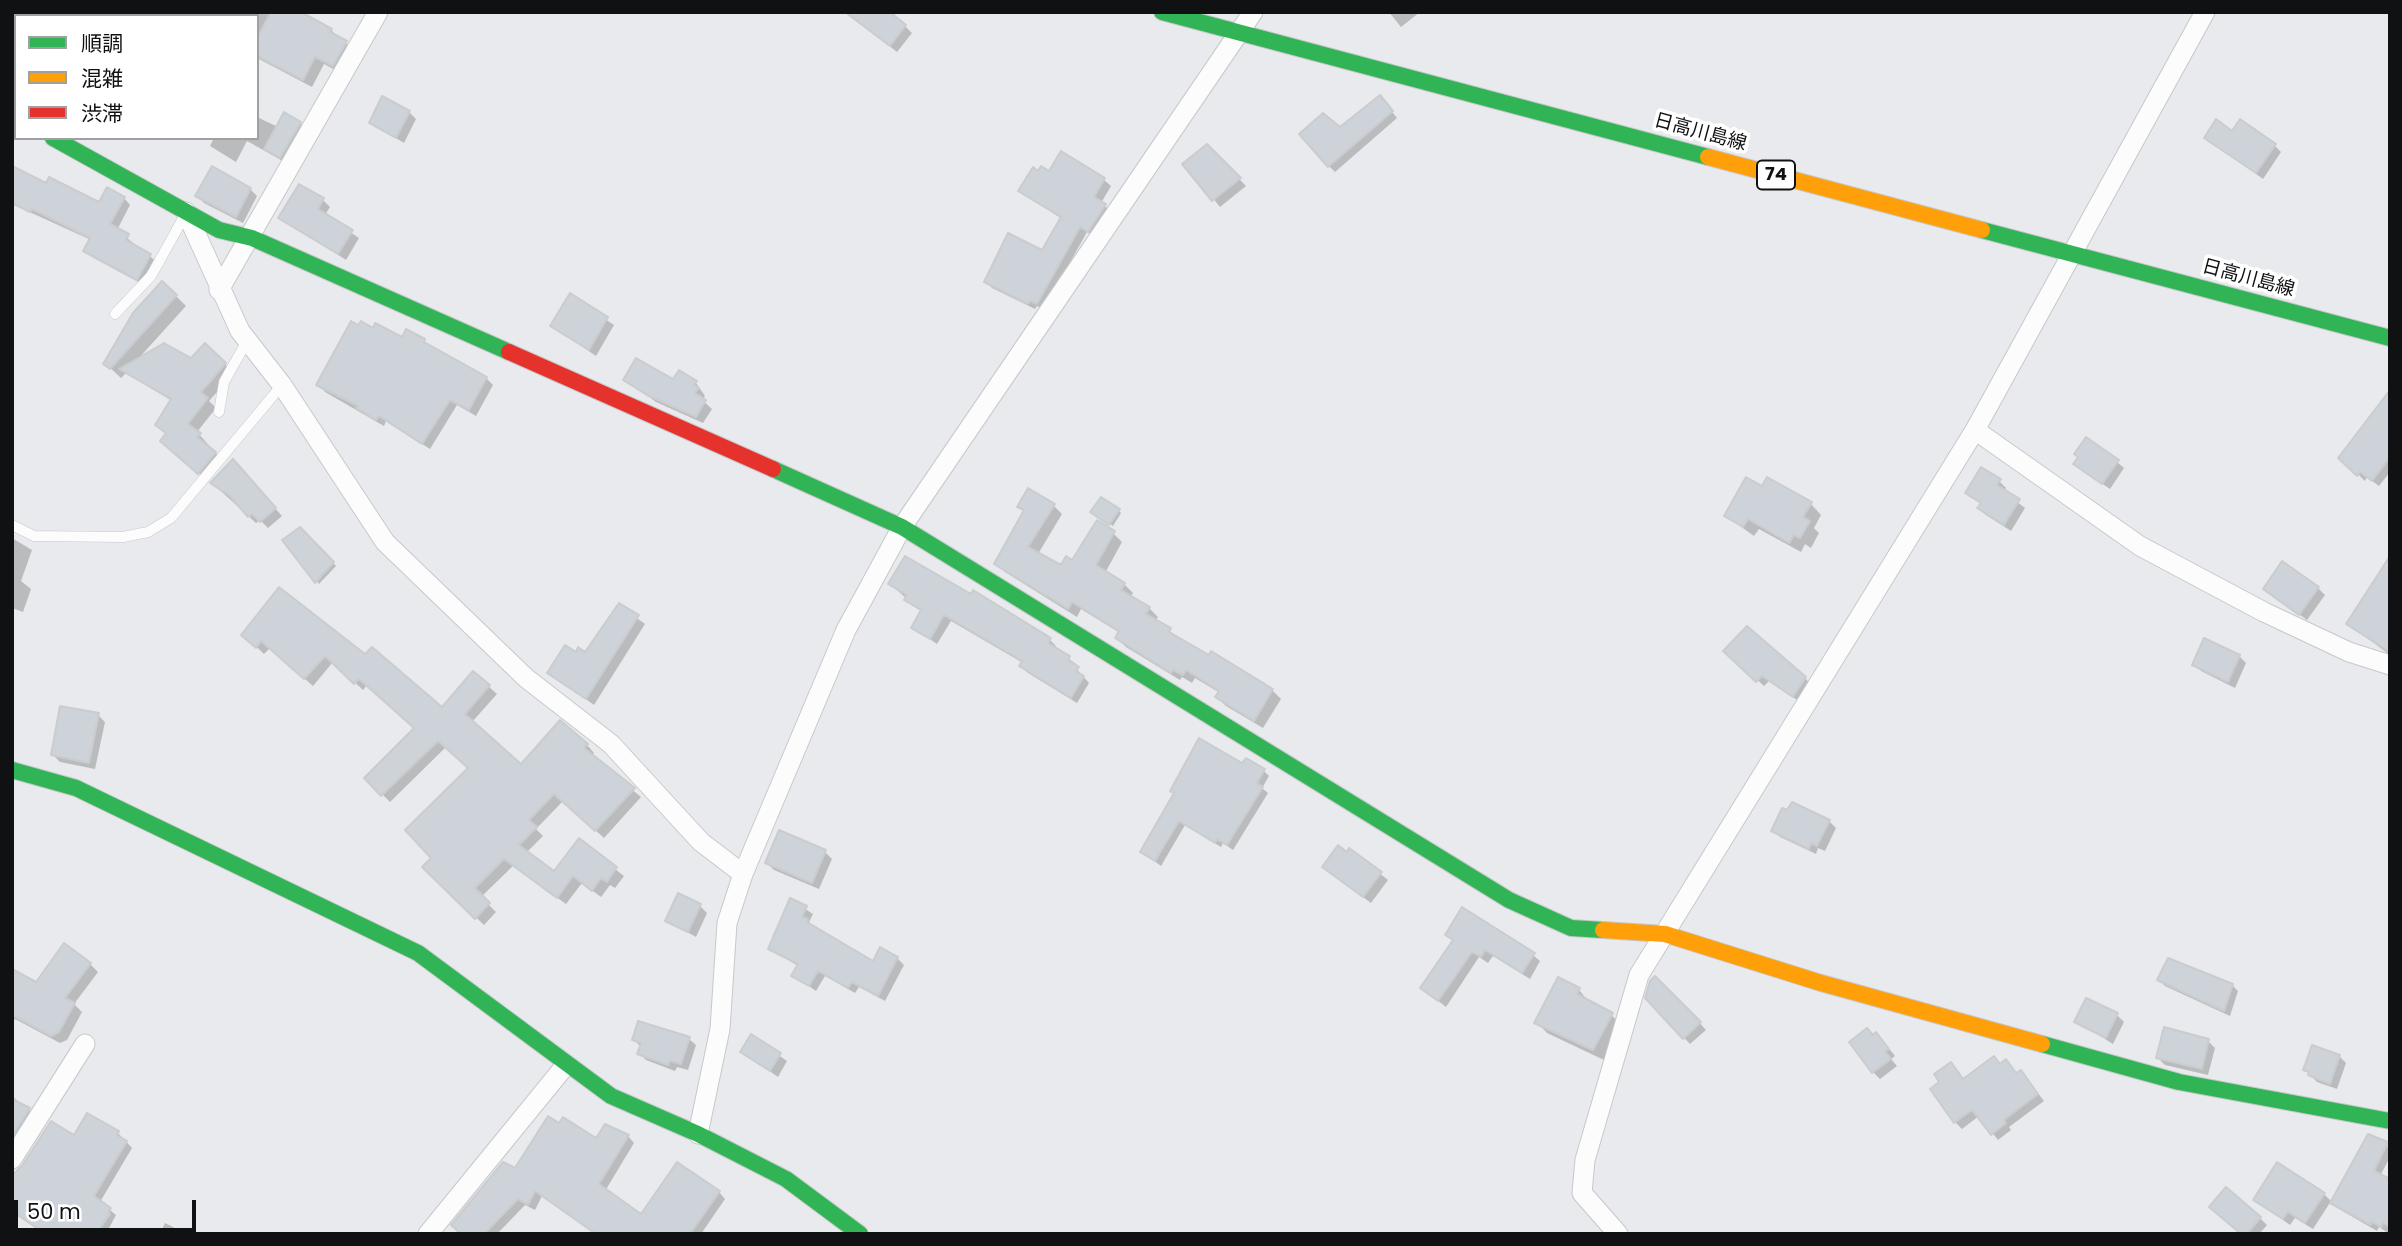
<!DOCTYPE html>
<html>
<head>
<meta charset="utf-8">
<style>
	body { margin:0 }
	#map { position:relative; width:2402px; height:1246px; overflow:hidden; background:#e8eaed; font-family:Poppins,"Noto Sans JP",sans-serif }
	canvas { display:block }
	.frame { position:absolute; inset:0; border:14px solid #101113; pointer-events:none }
	.legend { position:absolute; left:14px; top:14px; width:245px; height:126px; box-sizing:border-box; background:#fff; border:2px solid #9fa0a1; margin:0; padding:9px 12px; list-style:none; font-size:21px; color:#101113 }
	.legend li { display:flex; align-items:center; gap:14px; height:35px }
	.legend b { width:35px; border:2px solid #9fa0a1 }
	.scale { position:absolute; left:14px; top:1200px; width:182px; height:32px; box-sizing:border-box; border:4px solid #101113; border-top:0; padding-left:9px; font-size:21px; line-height:24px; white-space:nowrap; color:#101113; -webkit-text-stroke:5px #fff; paint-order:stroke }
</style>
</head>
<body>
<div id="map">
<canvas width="2402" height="1246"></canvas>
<div class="frame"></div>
<ul class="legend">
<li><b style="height:9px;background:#30b455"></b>順調</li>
<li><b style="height:9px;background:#ff9f0a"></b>混雑</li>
<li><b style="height:9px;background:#e5322d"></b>渋滞</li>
</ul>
<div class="scale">50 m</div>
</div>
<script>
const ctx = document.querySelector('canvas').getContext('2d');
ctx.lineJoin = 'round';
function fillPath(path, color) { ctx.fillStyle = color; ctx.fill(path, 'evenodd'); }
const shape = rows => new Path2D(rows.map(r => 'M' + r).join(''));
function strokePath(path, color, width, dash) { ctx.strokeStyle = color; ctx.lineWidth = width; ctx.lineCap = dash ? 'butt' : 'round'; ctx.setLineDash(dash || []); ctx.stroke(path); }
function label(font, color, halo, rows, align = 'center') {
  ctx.font = font + ' Poppins,"Noto Sans JP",sans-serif'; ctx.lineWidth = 7; ctx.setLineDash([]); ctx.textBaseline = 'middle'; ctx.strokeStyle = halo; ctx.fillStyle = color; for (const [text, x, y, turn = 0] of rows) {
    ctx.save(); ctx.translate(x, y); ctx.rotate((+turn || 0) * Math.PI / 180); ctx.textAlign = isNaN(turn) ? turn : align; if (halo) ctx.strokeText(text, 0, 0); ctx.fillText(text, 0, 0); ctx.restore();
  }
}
fillPath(shape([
	[126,12,215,12,222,16,132,16],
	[229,12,301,12,331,30,354,51,341,73,324,64,312,87,257,58,257,16,227,16],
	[1389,12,1420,12,1401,27],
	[905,26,912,33,897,52,865,27],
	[1385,103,1397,118,1335,172,1329,166,1331,124,1333,122,1340,129],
	[409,112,416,119,404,143,371,123],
	[257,117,278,127,300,123,307,130,288,164,247,141,236,162,210,146,214,138,257,138],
	[2233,133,2274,145,2281,152,2263,179,2206,138],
	[1207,146,1246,186,1220,207,1185,164],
	[12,168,46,186,100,204,124,198,130,205,117,230,157,262,144,285,92,257,85,250,91,240,12,204],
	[1039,173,1104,180,1111,186,1101,203,1112,212,1095,238,1087,232,1044,309,1037,306,1035,309,992,288,986,282,1043,252,1062,219,1021,191],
	[250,189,257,196,243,223,204,203,197,196],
	[323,200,330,207,325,215,359,238,346,260,281,218],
	[176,296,186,306,138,359,191,361,205,346,234,373,209,401,216,408,197,432,224,462,208,481,171,450,167,435,157,425,172,401,126,373,121,378,105,363],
	[570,296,614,325,596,356,552,326],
	[374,330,403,339,424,341,432,348,486,378,493,385,476,416,457,405,430,449,386,421,384,426,325,392,319,385],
	[625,379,696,383,705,396,702,400,712,409,703,423,656,402],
	[2390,393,2390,472,2379,486,2367,477,2365,481,2340,457],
	[2117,462,2124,468,2110,489,2082,470],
	[239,468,282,516,268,528,260,520,256,523,212,483],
	[1999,481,2006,488,2004,492,2025,508,2011,531,1986,515,1979,508,1982,504,1968,493],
	[1762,488,1811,504,1821,515,1814,528,1819,533,1811,548,1805,544,1801,552,1759,529,1754,536,1726,516],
	[1053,505,1062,514,1038,554,1061,567,1113,533,1122,542,1105,573,1124,584,1133,593,1130,597,1149,608,1158,617,1155,621,1179,638,1272,690,1281,699,1263,728,1226,706,1217,697,1220,693,1195,678,1192,683,1182,677,1180,680,1126,647,1117,638,1120,633,1081,609,1077,617,1005,572,996,563,1025,512,1019,506],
	[1118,510,1121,513,1113,526,1095,515],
	[299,529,336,566,319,584,285,540],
	[12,538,32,550,21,581,31,589,23,612,12,608],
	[2390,554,2390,655,2348,624],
	[890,584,1049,639,1056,646,1054,648,1076,664,1074,666,1089,683,1077,703,1028,673,1021,666,1023,663,951,621,937,644,913,628,922,612],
	[2318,588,2325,595,2307,620,2265,589],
	[619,605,645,624,594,705,549,673,576,654,585,654],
	[244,635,365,656,442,709,474,673,497,694,472,722,521,766,587,745,594,753,591,756,641,797,604,838,563,801,536,829,543,836,527,852,555,873,579,841,624,876,615,888,610,885,601,897,582,883,566,904,513,866,481,897,496,912,484,925,424,867,434,858,470,768,446,747,390,802,366,778,416,728,367,685,363,690,333,662,313,686,270,648,264,654],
	[1726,651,1805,678,1811,685,1800,702,1769,681,1764,686],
	[2239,656,2246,663,2235,688,2201,671,2194,664],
	[98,715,105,722,95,769,60,762,53,755],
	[1243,766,1264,771,1269,776,1262,788,1268,793,1233,850,1223,843,1221,847,1185,825,1161,866,1142,852],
	[1829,821,1836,828,1825,851,1818,848,1816,854,1780,837,1773,830],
	[1350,850,1388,880,1371,903,1331,873],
	[825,852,832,859,819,889,774,870,767,863],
	[791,900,813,914,809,922,814,927,874,964,897,958,904,965,885,1001,859,987,855,993,825,976,816,991,793,975,798,966,770,949],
	[700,906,707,913,696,937,667,921],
	[1447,934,1533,955,1540,961,1530,979,1493,956,1488,963,1479,957,1446,1007,1422,988,1454,941],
	[90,964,98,972,74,1004,82,1012,67,1040,60,1043,15,1019,12,1024,12,978,37,984],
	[1559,979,1579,990,1589,1002,1611,1015,1622,1025,1604,1060,1547,1033,1537,1022],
	[2159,980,2232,985,2238,991,2230,1016,2165,986],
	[1673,994,1706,1030,1690,1044,1647,998],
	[2117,1015,2124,1022,2113,1044,2076,1021],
	[752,1037,787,1061,778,1077,742,1052],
	[1873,1037,1883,1041,1895,1056,1891,1059,1897,1066,1880,1079,1873,1072],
	[689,1039,696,1045,688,1070,677,1067,675,1071,646,1060,639,1053,641,1047,634,1040],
	[2208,1041,2215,1048,2208,1075,2165,1065,2158,1058],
	[2339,1056,2346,1063,2337,1089,2317,1082,2306,1070],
	[1951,1064,1964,1080,2001,1066,2027,1079,2044,1101,2009,1127,2011,1130,1998,1140,1979,1116,1962,1129,1955,1122,1942,1082],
	[12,1096,37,1117,21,1142,12,1138],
	[118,1133,132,1148,100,1202,116,1215,106,1234,45,1234,75,1137],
	[628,1136,634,1143,605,1191,642,1217,719,1192,725,1199,701,1234,595,1234,542,1196,535,1210,525,1205,497,1234,463,1234,516,1171,597,1140],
	[2387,1144,2390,1157,2380,1176,2390,1181,2388,1233,2379,1227,2377,1231,2339,1209,2331,1201,2313,1229,2295,1218,2290,1225,2255,1200,2324,1194,2333,1203],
	[2260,1218,2267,1225,2259,1234,2242,1234],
	[165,1223,185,1233,186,1234,160,1234]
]), '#0003');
const building = shape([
	[271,12,301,12,332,29,330,32,347,41,333,66,315,57,303,80,257,56,257,38,271,12],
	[845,12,890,12,906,25,890,46,845,12],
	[1380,95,1393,111,1328,167,1299,134,1323,113,1340,127,1380,95],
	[382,96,410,111,396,138,369,123,382,96],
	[284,112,301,122,280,158,264,149,284,112],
	[2216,119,2232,131,2240,119,2276,144,2256,173,2204,138,2216,119],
	[1207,144,1241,178,1212,201,1182,164,1207,144],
	[1061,151,1105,178,1094,197,1106,204,1088,232,1080,227,1037,304,1030,301,1028,304,984,282,1008,233,1042,250,1061,217,1018,191,1033,167,1038,171,1041,166,1049,171,1061,151],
	[12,166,46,183,49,177,99,202,107,187,125,197,110,224,129,234,126,240,151,254,137,280,83,251,90,238,32,209,30,212,12,203,12,166],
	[212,166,251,188,236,217,195,196,212,166],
	[299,184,324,198,318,209,353,230,338,254,278,218,299,184],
	[162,281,177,295,110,369,103,364,133,313,162,281],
	[570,293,608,317,589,350,550,326,570,293],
	[351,321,358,325,361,321,373,328,375,323,402,337,406,329,425,339,424,342,487,377,469,410,450,400,422,444,379,416,376,420,356,408,358,406,316,385,351,321],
	[164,343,191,358,205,343,226,363,201,392,208,398,188,424,201,433,197,437,216,452,198,474,160,441,166,433,155,425,171,399,119,369,164,343],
	[636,358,673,379,679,370,697,381,694,385,699,388,695,393,706,400,696,417,647,395,623,380,636,358],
	[2390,390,2390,457,2372,481,2360,472,2357,476,2338,458,2390,390],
	[2086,437,2119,460,2102,484,2073,464,2078,457,2074,454,2086,437],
	[233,459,276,508,260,522,252,514,248,517,230,496,210,483,233,459],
	[1981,467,2001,479,1997,485,2020,499,2004,525,1977,508,1981,503,1965,493,1981,467],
	[1746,477,1762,486,1767,477,1812,502,1803,517,1810,521,1800,538,1794,535,1789,543,1748,519,1743,527,1724,516,1746,477],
	[1028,488,1055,504,1028,547,1061,565,1066,556,1072,560,1097,520,1115,531,1096,565,1125,583,1121,590,1150,607,1146,614,1171,628,1169,632,1209,655,1211,651,1273,689,1254,721,1215,697,1219,691,1186,670,1183,675,1173,670,1171,673,1115,638,1119,631,1072,602,1068,609,994,564,1024,510,1017,507,1028,488],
	[1101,497,1120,509,1109,525,1090,512,1101,497],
	[300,527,334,562,315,583,282,540,300,527],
	[905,556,971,594,973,590,1051,638,1048,643,1070,656,1068,660,1079,667,1076,671,1084,676,1071,698,1019,666,1022,661,944,615,930,639,911,628,921,610,904,600,907,595,888,584,905,556],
	[2390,556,2390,652,2346,624,2390,556],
	[2282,561,2319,587,2299,615,2263,589,2282,561],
	[279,587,365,654,372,647,442,707,473,671,490,685,465,714,521,764,560,720,588,744,584,748,635,788,595,831,554,794,529,820,537,827,519,845,554,871,579,838,617,867,607,882,601,878,592,891,573,876,557,898,504,859,475,888,490,903,475,919,422,867,431,858,405,830,468,768,438,741,381,796,364,778,414,728,359,679,354,684,325,656,304,679,261,641,256,648,241,635,279,587],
	[619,603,639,615,586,699,547,673,565,645,576,652,578,647,585,652,619,603],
	[1747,626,1806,677,1793,697,1762,676,1756,682,1723,651,1747,626],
	[2204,638,2240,655,2228,682,2192,665,2204,638],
	[60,706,99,713,89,763,51,755,60,706],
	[1199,738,1242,763,1246,758,1265,769,1257,783,1263,787,1227,845,1217,839,1215,843,1179,821,1155,861,1140,852,1174,793,1170,791,1199,738],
	[1792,802,1830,820,1817,846,1811,843,1809,849,1771,831,1782,808,1787,810,1792,802],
	[779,830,826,850,812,883,765,863,779,830],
	[1338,845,1347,852,1349,848,1382,872,1363,897,1322,867,1338,845],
	[678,893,701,904,688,932,665,921,678,893],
	[790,898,807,906,802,917,808,919,807,922,873,961,880,947,898,957,878,996,852,982,848,988,818,971,809,986,791,976,798,964,768,949,790,898],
	[1462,907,1535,953,1522,973,1485,950,1481,957,1472,952,1438,1001,1420,988,1453,940,1445,935,1462,907],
	[64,943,91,963,65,998,75,1003,59,1032,51,1036,12,1015,12,969,36,982,64,943],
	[2168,958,2233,984,2224,1011,2157,980,2168,958],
	[1655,976,1701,1022,1683,1039,1645,998,1650,981,1655,976],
	[1558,977,1580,988,1577,994,1613,1013,1593,1050,1534,1023,1558,977],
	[2086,998,2118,1013,2106,1038,2074,1022,2086,998],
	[638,1021,690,1037,681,1064,670,1061,668,1065,637,1054,641,1043,632,1040,638,1021],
	[2164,1027,2209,1039,2202,1069,2156,1058,2164,1027],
	[1867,1028,1873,1035,1876,1032,1889,1049,1885,1051,1891,1059,1872,1073,1849,1042,1867,1028],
	[751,1034,781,1053,770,1071,740,1052,751,1034],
	[2312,1045,2340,1055,2330,1084,2308,1075,2309,1072,2303,1070,2312,1045],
	[1994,1056,2000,1064,2006,1059,2016,1073,2021,1070,2038,1094,2004,1120,2006,1123,1991,1135,1972,1110,1954,1123,1930,1089,1939,1082,1934,1074,1951,1062,1963,1079,1994,1056],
	[12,1099,30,1108,13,1135,12,1135,12,1099],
	[87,1113,119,1131,117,1135,127,1141,94,1196,111,1208,108,1213,110,1214,96,1234,45,1234,12,1211,12,1175,22,1166,51,1121,74,1135,87,1113],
	[548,1116,559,1123,563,1117,596,1138,605,1124,629,1135,599,1184,641,1214,677,1162,720,1191,690,1234,596,1234,535,1191,528,1205,518,1199,484,1234,461,1234,451,1225,503,1162,515,1168,548,1116],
	[2368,1134,2388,1142,2374,1171,2390,1179,2390,1227,2383,1223,2381,1227,2372,1222,2371,1225,2330,1203,2368,1134],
	[2277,1162,2325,1193,2305,1223,2288,1212,2283,1219,2253,1200,2277,1162],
	[2226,1187,2261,1217,2247,1234,2241,1234,2209,1207,2226,1187]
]);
fillPath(building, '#ced2d9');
strokePath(building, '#caccce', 2);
const lane = shape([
	[115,314,151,276,185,215],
	[219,412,224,382,247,341],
	[12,525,34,536,123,537,148,532,171,518,282,385]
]);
const street = shape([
	[20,16,21,12],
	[12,54,16,38],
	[12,116,16,118],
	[186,212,240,331,282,385,385,542,526,678,611,744,701,842,743,874],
	[219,290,378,12],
	[1975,430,2140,546,2264,612,2349,652,2390,665],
	[698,1134,720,1029,727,923,743,874,846,630,902,527,1253,12],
	[12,1159,85,1044],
	[428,1234,565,1066],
	[1618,1234,1582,1193,1585,1160,1639,975,1975,430,2205,12]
]);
const fast = shape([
	[1162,12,1708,157],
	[53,138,219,230,252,238,509,352],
	[1982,230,2390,338],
	[773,469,902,527,1509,900,1571,928,1603,930],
	[12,770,76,788,418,953,611,1096,698,1134,786,1179,860,1234],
	[2042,1044,2179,1082,2390,1121]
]);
const slow = shape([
	[1708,157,1982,230],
	[1603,930,1665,934,1821,983,2042,1044]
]);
const jam = shape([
	[509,352,773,469]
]);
strokePath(lane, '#c7c8ca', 11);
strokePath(street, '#c7c8ca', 21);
strokePath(fast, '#c7c8ca', 18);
strokePath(slow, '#c7c8ca', 18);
strokePath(jam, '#c7c8ca', 18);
strokePath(lane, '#fcfcfc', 10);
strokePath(street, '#fcfcfc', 19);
strokePath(fast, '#30b455', 16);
strokePath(slow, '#ff9f0a', 16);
strokePath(jam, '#e5322d', 16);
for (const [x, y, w] of [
	[1776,175,38]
]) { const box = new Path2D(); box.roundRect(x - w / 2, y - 14.5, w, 29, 5); ctx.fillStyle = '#fff'; ctx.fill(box); strokePath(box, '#101113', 2); }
label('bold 18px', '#101113', null, [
	["74",1776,175]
]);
label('19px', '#101113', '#fff', [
	["日高川島線",1700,133,15],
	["日高川島線",2248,279,15]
]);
</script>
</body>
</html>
